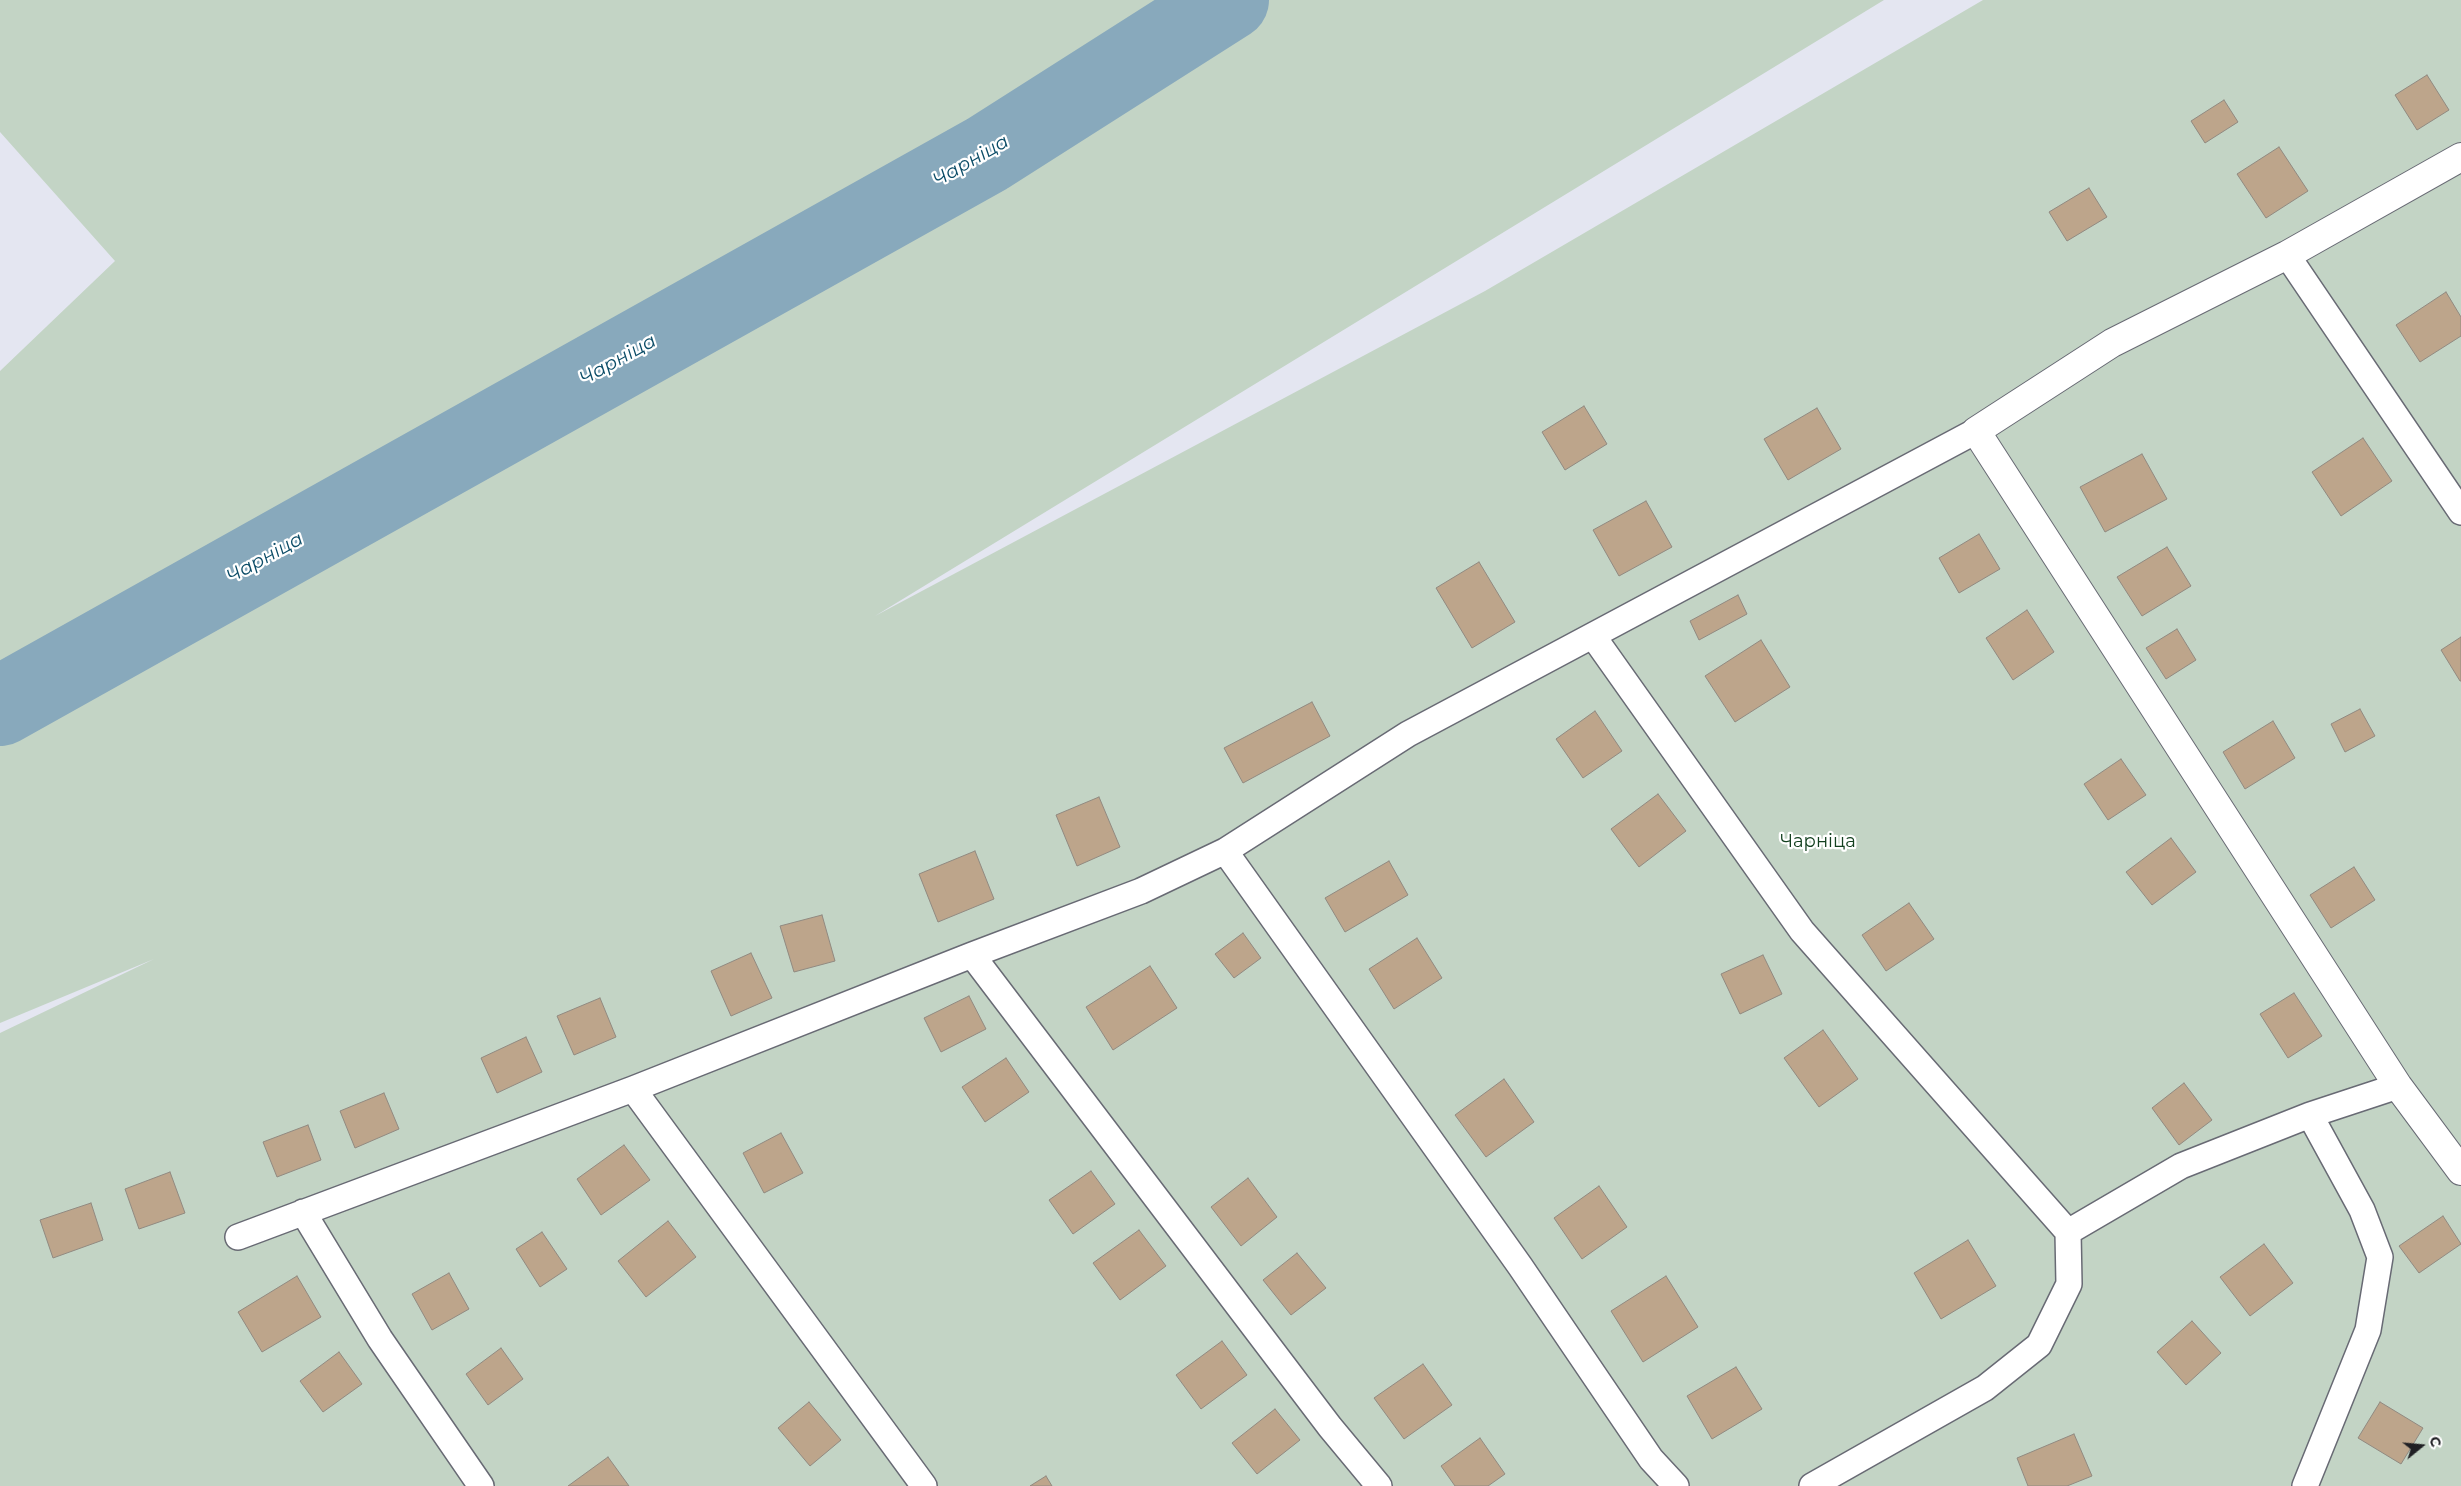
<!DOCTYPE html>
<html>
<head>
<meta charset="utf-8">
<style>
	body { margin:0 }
	#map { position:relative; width:2461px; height:1486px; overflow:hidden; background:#e4e6f1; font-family:Montserrat,sans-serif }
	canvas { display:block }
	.north { position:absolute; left:2396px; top:1421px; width:50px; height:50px; -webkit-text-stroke:4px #fff; paint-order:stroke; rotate:73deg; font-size:14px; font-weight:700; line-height:20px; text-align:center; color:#202024 }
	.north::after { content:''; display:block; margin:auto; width:18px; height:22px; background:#202024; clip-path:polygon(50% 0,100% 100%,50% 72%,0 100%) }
</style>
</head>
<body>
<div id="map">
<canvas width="2461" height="1486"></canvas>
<div class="north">С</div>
</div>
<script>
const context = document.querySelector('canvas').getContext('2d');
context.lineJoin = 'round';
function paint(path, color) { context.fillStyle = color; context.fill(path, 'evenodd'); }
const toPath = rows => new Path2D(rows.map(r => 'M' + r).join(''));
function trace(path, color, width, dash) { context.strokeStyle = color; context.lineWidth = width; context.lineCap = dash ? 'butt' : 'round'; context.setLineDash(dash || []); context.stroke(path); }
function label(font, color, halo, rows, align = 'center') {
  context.font = font + ' Montserrat,sans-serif'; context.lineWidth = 4.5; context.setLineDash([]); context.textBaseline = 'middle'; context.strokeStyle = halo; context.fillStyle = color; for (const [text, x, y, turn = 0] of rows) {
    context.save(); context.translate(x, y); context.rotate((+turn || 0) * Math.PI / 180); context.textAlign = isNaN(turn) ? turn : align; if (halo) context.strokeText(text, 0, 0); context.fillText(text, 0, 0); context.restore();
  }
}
paint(toPath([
	[0,0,1884,0,875,616,1485,291,1983,0,2461,0,2461,1486,0,1486,0,1033,154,959,0,1023,0,371,115,261,0,132]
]), '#c3d4c5');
trace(toPath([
	[0,706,987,154,1229,0]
]), '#88a9bc', 80);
const building = toPath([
	[2427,75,2449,110,2417,130,2395,95,2427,75],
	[2224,100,2238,122,2205,143,2191,121,2224,100],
	[2279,147,2308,191,2266,218,2237,174,2279,147],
	[2089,188,2107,217,2067,241,2049,212,2089,188],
	[2446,292,2461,317,2461,336,2420,362,2396,325,2446,292],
	[1584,406,1607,444,1565,470,1542,432,1584,406],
	[1817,408,1841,449,1788,480,1764,439,1817,408],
	[2363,438,2392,481,2341,516,2312,472,2363,438],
	[2142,454,2167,499,2105,532,2080,487,2142,454],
	[1646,501,1672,547,1619,576,1593,530,1646,501],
	[1979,534,2000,569,1959,593,1939,558,1979,534],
	[2167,547,2191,586,2142,616,2117,577,2167,547],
	[1479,562,1515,622,1472,648,1436,588,1479,562],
	[1738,595,1747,614,1699,640,1690,621,1738,595],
	[2027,610,2054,652,2013,680,1986,638,2027,610],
	[2177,629,2196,660,2166,679,2146,648,2177,629],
	[2461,637,2461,681,2460,681,2441,650,2461,637],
	[1761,640,1790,687,1735,722,1705,676,1761,640],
	[1312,702,1330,736,1243,783,1224,748,1312,702],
	[2360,709,2375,736,2345,752,2331,724,2360,709],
	[1595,711,1622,751,1583,778,1556,739,1595,711],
	[2273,721,2295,758,2245,789,2223,752,2273,721],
	[2121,759,2146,795,2108,820,2084,784,2121,759],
	[1658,794,1686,831,1639,867,1611,829,1658,794],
	[1099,797,1120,847,1077,866,1056,815,1099,797],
	[2171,838,2196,872,2152,905,2126,872,2171,838],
	[975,851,994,899,938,922,919,874,975,851],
	[1389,861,1408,895,1345,932,1325,898,1389,861],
	[2354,867,2375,900,2331,928,2310,895,2354,867],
	[1909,903,1934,939,1886,971,1862,935,1909,903],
	[822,915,835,961,794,972,780,926,822,915],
	[1243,933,1261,958,1234,978,1215,954,1243,933],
	[1417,938,1442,978,1394,1009,1369,969,1417,938],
	[751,953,772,998,731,1016,711,971,751,953],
	[1763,955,1782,994,1740,1014,1721,974,1763,955],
	[1150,966,1177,1008,1113,1050,1086,1007,1150,966],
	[2294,993,2322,1036,2288,1058,2260,1014,2294,993],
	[969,996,986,1029,941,1052,924,1018,969,996],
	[600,998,616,1037,574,1055,557,1016,600,998],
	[1823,1030,1858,1079,1819,1107,1784,1058,1823,1030],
	[526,1037,542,1072,497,1093,481,1058,526,1037],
	[1006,1058,1029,1092,985,1122,962,1087,1006,1058],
	[1504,1079,1534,1122,1486,1157,1455,1115,1504,1079],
	[2184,1083,2212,1120,2179,1145,2152,1108,2184,1083],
	[384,1093,399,1129,355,1148,340,1111,384,1093],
	[308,1125,321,1160,277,1177,263,1142,308,1125],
	[781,1133,803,1173,764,1193,743,1153,781,1133],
	[624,1145,650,1180,601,1215,577,1179,624,1145],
	[1091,1171,1115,1204,1073,1234,1049,1200,1091,1171],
	[170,1172,185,1213,139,1229,125,1189,170,1172],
	[1248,1178,1277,1217,1241,1246,1211,1207,1248,1178],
	[1599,1186,1627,1227,1582,1259,1554,1218,1599,1186],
	[91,1203,103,1240,53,1258,40,1220,91,1203],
	[2443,1216,2461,1244,2419,1273,2399,1246,2443,1216],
	[668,1221,696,1257,646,1297,618,1261,668,1221],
	[1139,1230,1166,1266,1120,1300,1093,1263,1139,1230],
	[542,1232,567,1269,540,1287,516,1249,542,1232],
	[1968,1240,1996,1286,1941,1319,1914,1273,1968,1240],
	[2264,1244,2293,1283,2250,1316,2220,1277,2264,1244],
	[1297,1253,1326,1288,1291,1315,1263,1280,1297,1253],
	[449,1273,469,1309,432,1330,412,1294,449,1273],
	[297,1276,321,1317,262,1352,238,1312,297,1276],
	[1666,1276,1698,1327,1643,1362,1611,1311,1666,1276],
	[2192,1321,2221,1353,2186,1385,2157,1352,2192,1321],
	[1222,1341,1247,1375,1201,1409,1176,1375,1222,1341],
	[501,1348,523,1379,488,1405,466,1374,501,1348],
	[339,1352,362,1384,323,1412,300,1381,339,1352],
	[1423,1364,1452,1405,1404,1439,1374,1398,1423,1364],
	[1736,1367,1762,1409,1712,1439,1687,1396,1736,1367],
	[809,1402,841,1440,810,1466,778,1428,809,1402],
	[2380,1402,2423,1428,2401,1464,2358,1438,2380,1402],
	[1275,1409,1300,1440,1257,1474,1232,1443,1275,1409],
	[2074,1434,2092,1476,2067,1486,2028,1486,2017,1458,2074,1434],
	[1480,1438,1505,1474,1488,1486,1455,1486,1441,1466,1480,1438],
	[608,1457,629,1486,568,1486,608,1457],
	[1046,1476,1052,1486,1030,1486,1046,1476]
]);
paint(building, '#bda58b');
trace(building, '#918a81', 1);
const service = toPath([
	[2287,255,2461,512],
	[1593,636,1802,931,2068,1232,2181,1166,2310,1115,2398,1086],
	[1225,851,1520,1266,1651,1459,1676,1486],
	[972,955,1330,1427,1379,1486],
	[633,1089,924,1486],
	[303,1212,380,1339,481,1486],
	[238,1237,633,1089,972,955,1141,891,1225,851,1408,734,1976,431],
	[1812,1486,1985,1388,2039,1345,2069,1284,2068,1232],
	[2305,1486,2368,1330,2380,1257,2362,1210,2310,1115]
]);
const minor = toPath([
	[2461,157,2287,255,2112,343,1976,431,2398,1086,2461,1171]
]);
trace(service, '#686a74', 28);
trace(minor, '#686a74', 30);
trace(service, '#fff', 25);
trace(minor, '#fff', 28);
label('18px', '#13401f', '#fff', [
	["Чарніца",1818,842]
]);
label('italic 19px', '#0b4c67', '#fff', [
	["Чарніца",971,161,-30],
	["Чарніца",618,360,-29],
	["Чарніца",265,558,-29]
]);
</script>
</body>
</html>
